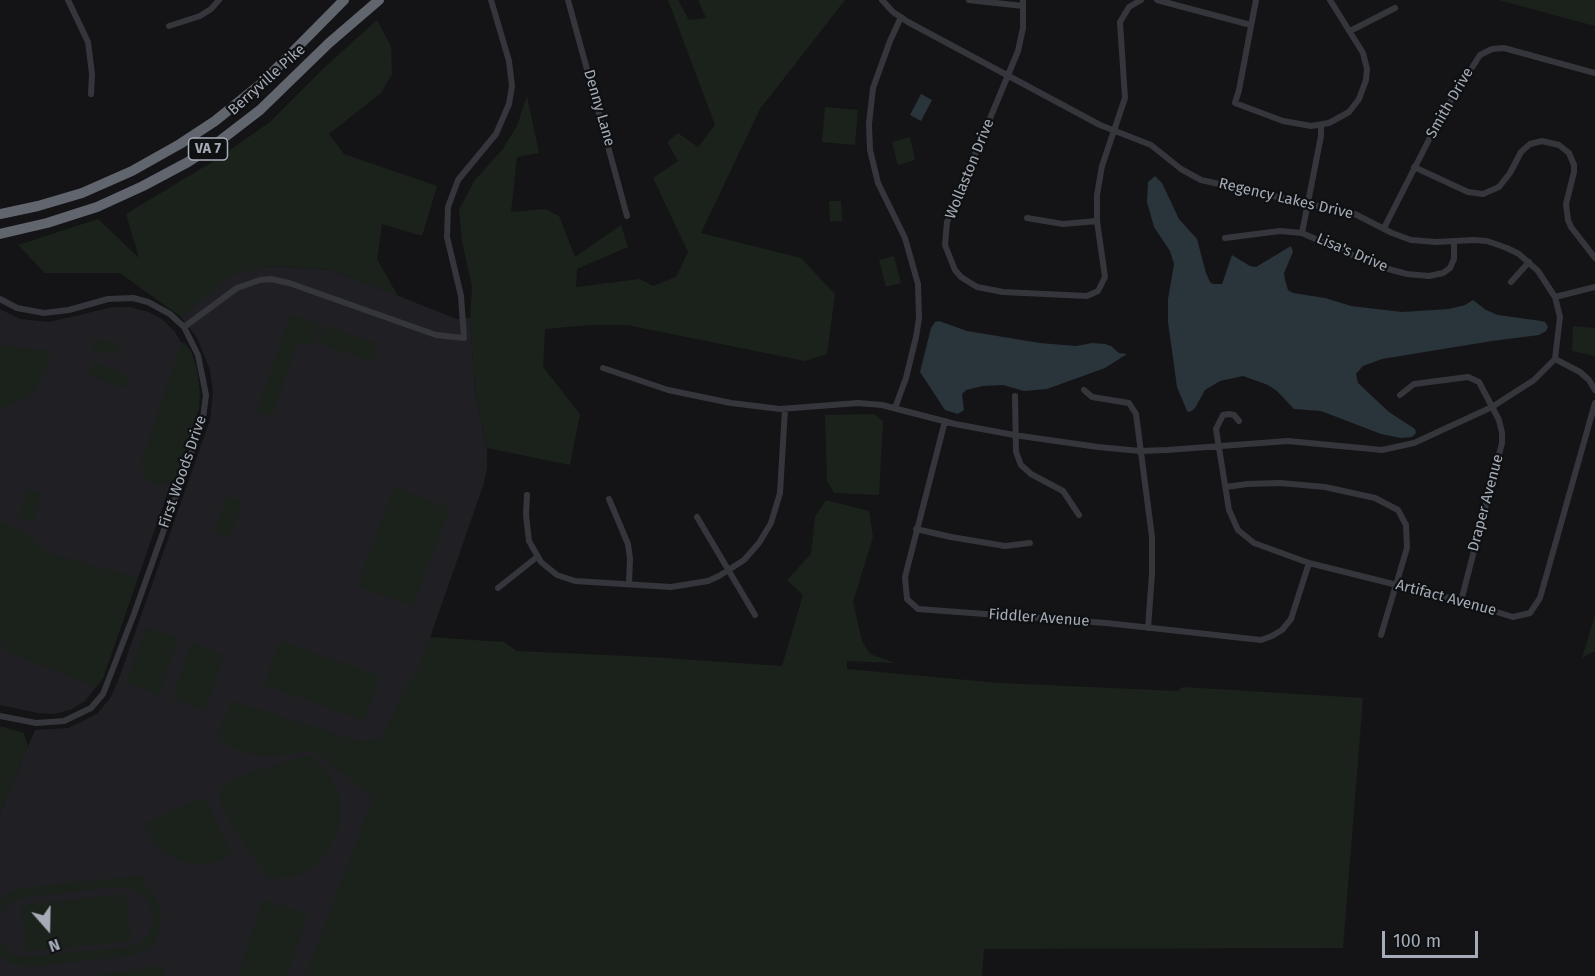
<!DOCTYPE html>
<html>
<head>
<meta charset="utf-8">
<style>
	body { margin:0 }
	#map { position:relative; width:1595px; height:976px; overflow:hidden; background:#141417; font-family:"Fira Sans",sans-serif }
	canvas { display:block }
	.north { position:absolute; left:18px; top:898px; width:60px; height:60px; -webkit-text-stroke:4px #0f1012; paint-order:stroke; rotate:160deg; font-size:16px; font-weight:700; line-height:24px; text-align:center; color:#a5acb8 }
	.north::after { content:''; display:block; margin:auto; width:21px; height:27px; background:#a5acb8; clip-path:polygon(50% 0,100% 100%,50% 72%,0 100%) }
	.scale { position:absolute; left:1382px; top:931px; width:96px; height:27px; box-sizing:border-box; border:3px solid #a5acb8; border-top:0; padding-left:8px; font-size:18px; line-height:21px; white-space:nowrap; color:#a5acb8; -webkit-text-stroke:4px #0f1012; paint-order:stroke }
</style>
</head>
<body>
<div id="map">
<canvas width="1595" height="976"></canvas>
<div class="north">N</div>
<div class="scale">100 m</div>
</div>
<script>
const context = document.querySelector('canvas').getContext('2d');
context.lineJoin = 'round';
function paint(path, color) { context.fillStyle = color; context.fill(path, 'evenodd'); }
const toPath = rows => new Path2D(rows.map(r => 'M' + r).join(''));
function trace(path, color, width, dash) { context.strokeStyle = color; context.lineWidth = width; context.lineCap = dash ? 'butt' : 'round'; context.setLineDash(dash || []); context.stroke(path); }
function label(font, color, halo, rows, align = 'center') {
  context.font = font + ' "Fira Sans",sans-serif'; context.lineWidth = 4.5; context.setLineDash([]); context.textBaseline = 'middle'; context.strokeStyle = halo; context.fillStyle = color; for (const [text, x, y, turn = 0] of rows) {
    context.save(); context.translate(x, y); context.rotate((+turn || 0) * Math.PI / 180); context.textAlign = isNaN(turn) ? turn : align; if (halo) context.strokeText(text, 0, 0); context.fillText(text, 0, 0); context.restore();
  }
}
paint(toPath([
	[272,266,332,270,457,319,470,318,475,392,487,448,487,468,484,483,312,976,0,976,0,813,35,730,68,728,81,722,97,714,110,698,118,681,210,420,213,392,210,370,197,338,181,317,232,274],
	[113,307,130,307,149,312,162,319,175,332,187,352,192,423,103,678,85,701,70,710,53,714,38,713,0,705,0,309,20,319,49,322]
]), '#202024');
paint(toPath([
	[668,0,678,0,689,20,706,18,698,0,845,0,760,109,701,233,801,258,835,294,827,354,805,361,627,325,590,325,545,329,543,367,580,414,570,465,487,448,475,392,470,318,472,287,462,241,459,210,474,181,502,150,517,126,527,96,539,153,517,157,511,212,546,209,559,216,575,257,621,225,628,247,577,269,576,287,640,279,653,286,676,277,688,252,653,178,678,161,667,142,678,133,698,147,715,125],
	[1499,0,1595,0,1595,26,1568,19],
	[377,20,391,46,392,74,381,93,329,134,344,154,437,186,422,236,382,224,377,259,398,296,332,270,272,266,232,275,181,317,120,273,45,273,18,245,98,219,139,258,126,214,217,159,270,122,325,67],
	[825,107,858,110,855,145,822,142],
	[910,137,915,160,898,165,892,142],
	[829,201,841,201,842,221,830,222],
	[894,256,901,283,886,287,879,260],
	[291,314,321,324,313,346,298,342,272,417,256,412],
	[325,325,378,344,372,362,318,343],
	[1573,326,1595,328,1595,356,1572,351],
	[94,338,119,343,116,355,92,350],
	[184,342,191,351,197,369,200,392,199,409,176,478,167,484,158,485,149,482,144,476,141,463,181,344],
	[0,345,50,351,48,367,35,391,21,401,0,408],
	[93,362,120,371,120,374,129,377,126,388,88,376],
	[874,414,883,421,879,495,834,493,827,481,825,415],
	[394,487,450,508,413,606,357,586],
	[28,490,42,495,33,522,18,517],
	[227,496,243,502,230,537,214,532],
	[826,500,869,511,873,537,853,602,862,641,870,654,895,663,847,661,847,669,1000,683,1178,691,1183,687,1363,698,1343,948,984,949,982,976,305,976,373,798,314,751,262,757,225,745,217,735,232,701,359,741,382,739,405,686,417,672,429,637,504,642,517,651,650,657,782,666,803,595,787,580,811,554,815,517],
	[0,522,24,531,49,553,138,578,103,678,96,687,8,652,0,642],
	[1595,615,1595,651,1582,658],
	[146,627,179,638,159,695,126,683],
	[280,641,380,676,364,720,264,685],
	[191,643,224,655,205,711,172,699],
	[0,726,24,733,28,747,0,813],
	[310,755,329,773,339,792,341,815,338,832,325,855,313,868,298,875,269,879,233,828,219,798,222,786,251,772],
	[200,798,206,800,232,855,215,862,197,865,180,861,165,853,153,841,144,824],
	[144,875,145,885,154,895,160,907,162,921,155,942,144,951,129,956,31,967,11,963,0,956,0,939,11,953,24,957,127,947,140,943,148,936,153,921,151,910,147,900,135,890,119,887,24,897,8,904,0,915,0,899,8,893,23,888],
	[126,894,131,941,26,952,21,905],
	[263,899,308,914,287,976,238,976],
	[165,965,164,976,94,976]
]), '#1a221b');
paint(toPath([
	[921,94,932,100,921,121,910,115],
	[1155,176,1162,183,1179,219,1197,239,1206,273,1210,282,1213,284,1222,284,1232,255,1250,266,1256,267,1291,246,1293,252,1284,273,1285,280,1288,290,1293,293,1325,298,1351,306,1402,312,1449,309,1465,305,1473,300,1486,310,1498,315,1541,321,1545,322,1548,327,1546,331,1539,335,1492,341,1382,359,1363,366,1356,374,1358,383,1389,412,1415,429,1416,433,1412,437,1401,438,1381,434,1321,411,1294,409,1277,391,1268,385,1243,376,1220,381,1205,390,1195,408,1190,412,1187,411,1177,387,1168,322,1168,299,1174,264,1170,251,1154,227,1147,202,1148,182],
	[939,321,967,331,1040,343,1076,346,1092,343,1105,344,1111,346,1119,353,1127,354,1105,368,1047,389,1024,391,1003,385,983,386,966,390,962,394,964,410,958,414,945,410,920,372,931,328,935,322]
]), '#2a343b');
trace(toPath([
	[68,0,88,42,92,74,91,94],
	[568,0,627,216],
	[969,0,1023,6],
	[1023,0,1023,28,1018,51,947,222,945,245,955,270,961,277,977,287,1003,292,1087,296,1098,291,1105,277,1097,221,1097,195,1102,166,1125,98,1120,22,1129,7,1141,0],
	[1157,0,1251,25],
	[1256,0,1239,90,1235,103,1283,121,1311,126,1329,123,1349,112,1359,99,1366,80,1367,69,1363,53,1330,0],
	[169,26,200,16,211,9,219,0],
	[1350,31,1395,8],
	[1414,167,1468,192,1483,194,1499,187,1510,173,1521,152,1530,144,1542,141,1559,145,1569,153,1574,165,1574,172,1566,204,1568,220,1571,227,1595,258],
	[1027,218,1063,224,1097,221],
	[1384,228,1441,116,1480,55,1492,49,1504,48,1595,73],
	[1302,233,1321,136,1321,126],
	[1225,238,1280,231,1302,233,1377,266,1407,274,1429,276,1443,273,1450,268,1454,259,1454,241],
	[1511,282,1529,262],
	[1555,297,1595,287],
	[0,299,17,308,44,313,69,310,108,299,133,298,148,302,170,314,184,327,198,355,206,395,203,418,197,437,134,614,103,694,91,708,64,721,36,723,0,716],
	[184,327,237,288,260,280,271,279,289,283,436,335,464,338,461,296,447,237,448,207,458,180,496,134,509,104,512,86,509,61,491,0],
	[1555,359,1580,372,1589,380,1595,390],
	[603,368,668,390,731,403,780,409,858,403,882,405,955,424,1014,435,1098,447,1140,451,1167,450,1288,441,1382,450,1414,443,1492,407,1534,380,1555,359,1560,317,1555,297,1538,271,1519,254,1507,248,1487,241,1474,240,1436,242,1411,240,1392,233,1355,214,1201,180,1181,169,1151,145,1100,125,908,22,893,12,882,0],
	[1084,390,1092,397,1129,403,1136,414,1152,537,1152,574,1148,628],
	[1400,395,1414,384,1468,377,1479,382,1499,420,1502,433,1502,443,1461,601],
	[1015,396,1016,452,1021,465,1031,474,1063,491,1079,515],
	[895,408,906,378,916,337,919,318,918,284,905,238,878,183,870,150,869,124,873,88,890,41,901,17],
	[945,421,905,577,907,599,918,609,1106,623,1261,640,1272,636,1282,630,1291,619,1309,563],
	[1239,421,1234,415,1229,414,1223,415,1216,429,1229,510,1238,530,1254,543,1309,563,1461,601,1513,617,1530,613,1540,598,1595,403],
	[1226,487,1247,484,1280,483,1325,487,1375,498,1398,510,1406,525,1407,548,1381,635],
	[527,495,526,515,529,541,541,562,557,575,575,581,671,587,708,581,719,576,744,560,759,543,771,523,780,493,785,409],
	[609,499,628,544,630,559,629,584],
	[697,517,755,615],
	[916,529,951,537,1005,546,1030,543],
	[498,588,537,557]
]), '#35363c', 6);
trace(toPath([
	[0,214,38,206,82,193,132,171,180,144,215,121,261,84,344,0],
	[0,234,47,223,97,207,143,186,188,162,217,143,260,110,329,43,379,0]
]), '#61656d', 10);
for (const [x, y, w] of [
	[208,149,39]
]) { const box = new Path2D(); box.roundRect(x - w / 2, y - 11, w, 22, 4.5); context.fillStyle = '#0f1012'; context.fill(box); trace(box, '#a5acb8', 1.5); }
label('bold 14px', '#a5acb8', null, [
	["VA 7",208,149]
]);
label('15px', '#a5acb8', '#0f1012', [
	["Berryville Pike",267,80,-42],
	["Smith Drive",1450,103,-60],
	["Denny Lane",599,108,74],
	["Wollaston Drive",970,169,-68],
	["Regency Lakes Drive",1286,199,13],
	["Lisa's Drive",1352,253,23],
	["First Woods Drive",183,472,-71],
	["Draper Avenue",1486,503,-75],
	["Artifact Avenue",1446,598,15],
	["Fiddler Avenue",1039,618,4]
]);
</script>
</body>
</html>
